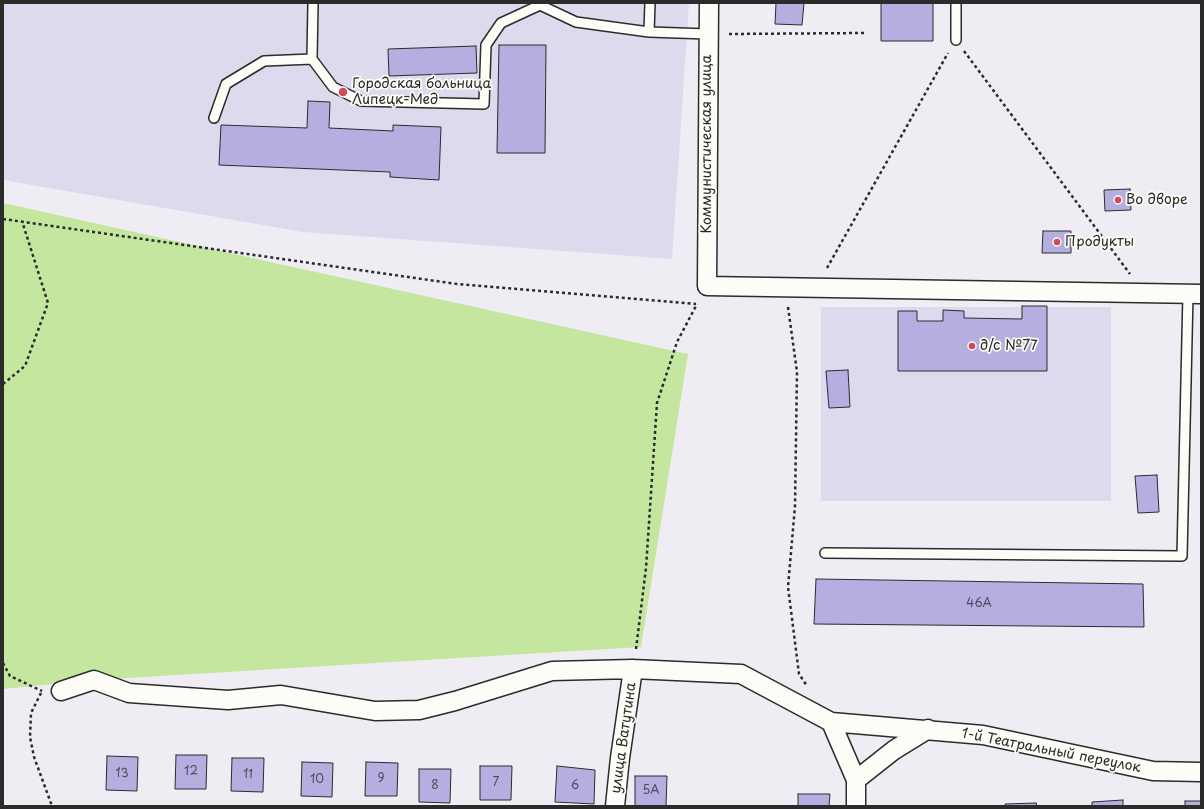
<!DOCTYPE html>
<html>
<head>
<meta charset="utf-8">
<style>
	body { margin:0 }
	#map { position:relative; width:1204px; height:809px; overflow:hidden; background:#efedf3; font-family:"Playpen Sans",sans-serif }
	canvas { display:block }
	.frame { position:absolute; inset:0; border:4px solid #2b2b2b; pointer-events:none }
</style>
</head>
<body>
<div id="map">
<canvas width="1204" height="809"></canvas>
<div class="frame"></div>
</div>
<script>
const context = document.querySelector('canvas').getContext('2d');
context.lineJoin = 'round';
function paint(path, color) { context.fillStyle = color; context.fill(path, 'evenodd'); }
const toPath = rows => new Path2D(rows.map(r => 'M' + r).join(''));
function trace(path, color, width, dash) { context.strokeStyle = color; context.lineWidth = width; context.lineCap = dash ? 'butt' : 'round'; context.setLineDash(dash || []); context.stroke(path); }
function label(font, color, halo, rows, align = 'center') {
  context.font = font + ' "Playpen Sans",sans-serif'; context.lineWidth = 3.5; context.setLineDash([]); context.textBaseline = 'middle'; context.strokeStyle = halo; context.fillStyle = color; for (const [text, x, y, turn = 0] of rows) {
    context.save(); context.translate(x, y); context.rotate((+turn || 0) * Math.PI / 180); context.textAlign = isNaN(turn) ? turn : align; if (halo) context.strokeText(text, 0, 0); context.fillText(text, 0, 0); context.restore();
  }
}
paint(toPath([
	[3,3,689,3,672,259,303,232,3,180],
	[821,307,1111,307,1111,501,821,501]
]), '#dedaee');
paint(toPath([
	[3,203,688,354,641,647,94,680,3,689]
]), '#c5e69f');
const building = toPath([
	[776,3,804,3,802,25,775,24,776,3],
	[881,3,933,3,933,41,881,41,881,3],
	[499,45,546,45,545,153,497,153,499,45],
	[476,46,477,73,389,76,388,49,476,46],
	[308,101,330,102,329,128,393,131,393,125,441,127,439,180,390,177,390,172,219,165,221,125,307,128,308,101],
	[1130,189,1131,210,1105,211,1104,190,1130,189],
	[1043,231,1071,231,1071,253,1042,253,1043,231],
	[1022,306,1047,306,1047,371,898,371,898,311,917,311,917,321,943,321,943,310,964,311,964,318,1022,319,1022,306],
	[848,370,850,407,829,408,826,371,848,370],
	[1157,475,1159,512,1138,513,1135,476,1157,475],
	[816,579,1143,584,1144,627,814,624,816,579],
	[176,755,207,755,206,789,175,789,176,755],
	[107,756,138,757,137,791,106,790,107,756],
	[232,758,264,758,263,792,231,791,232,758],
	[302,762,333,763,332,797,301,796,302,762],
	[366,762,398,763,397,796,365,796,366,762],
	[480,766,512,766,511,800,480,800,480,766],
	[557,766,595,770,594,804,555,802,557,766],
	[419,769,451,769,450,803,419,802,419,769],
	[635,776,667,776,666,806,635,806,635,776],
	[798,794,830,794,829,806,798,806,798,794],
	[1123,800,1123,806,1092,806,1092,802,1123,800],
	[1185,801,1201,801,1201,806,1185,806,1185,801],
	[1036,803,1037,806,1005,806,1005,804,1036,803]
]);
paint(building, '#b5afe1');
trace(building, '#2b2b2b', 1);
const service = toPath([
	[313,3,312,59,333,87,361,101,484,104,486,45,501,23,540,5],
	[540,3,540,5,576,22,649,32,650,3],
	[649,32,708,34],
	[956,40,956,3],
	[214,118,226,84,264,61,312,59],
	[825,553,1182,556,1188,294]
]);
const minor = toPath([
	[709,3,707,286,1201,294],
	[61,691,94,680,129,693,228,700,281,695,375,711,419,710,455,701,552,671,633,669,741,674,831,722,983,735,1153,771,1201,772],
	[831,722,856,780,856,806],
	[856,780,894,750,928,729],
	[615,806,620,758,633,669]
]);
trace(service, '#2b2b2b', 12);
trace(minor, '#2b2b2b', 21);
trace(toPath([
	[729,34,864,33],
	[964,51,1130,274],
	[3,219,457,284,696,304],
	[827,268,948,53],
	[788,307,797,372,795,506,788,587,799,674,807,686],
	[3,384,25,366,48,303,22,221],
	[636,649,646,568,657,403,677,342,697,304],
	[3,663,10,676,42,691],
	[41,693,31,713,30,737,34,757,52,806]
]), '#2b2b2b', 2.5, [3, 3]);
trace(service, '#fdfcf7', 9);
trace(minor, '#fdfcf7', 18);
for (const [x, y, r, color] of [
	[343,92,5,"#d1495b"],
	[1118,200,4,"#d1495b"],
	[1057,242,4,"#d1495b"],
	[972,346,4,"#d1495b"]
]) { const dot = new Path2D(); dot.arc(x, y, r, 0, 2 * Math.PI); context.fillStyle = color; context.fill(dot); trace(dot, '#fdfcf7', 1.5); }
label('12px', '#4e4c58', null, [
	["46А",979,604],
	["12",191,772],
	["13",122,774],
	["11",248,775],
	["9",381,779],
	["10",317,780],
	["7",496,783],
	["8",435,786],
	["6",575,786],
	["5А",651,791]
]);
label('14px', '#2b2b2b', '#fdfcf7', [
	["Городская больница",352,84],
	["Липецк-Мед",352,100],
	["Во дворе",1126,200],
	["Продукты",1065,242],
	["д/с №77",980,346]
], 'left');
label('14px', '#2b2b2b', '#fdfcf7', [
	["Коммунистическая улица",707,144,-90],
	["улица Ватутина",624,738,-82],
	["1-й Театральный переулок",1051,751,11]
]);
</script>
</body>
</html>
